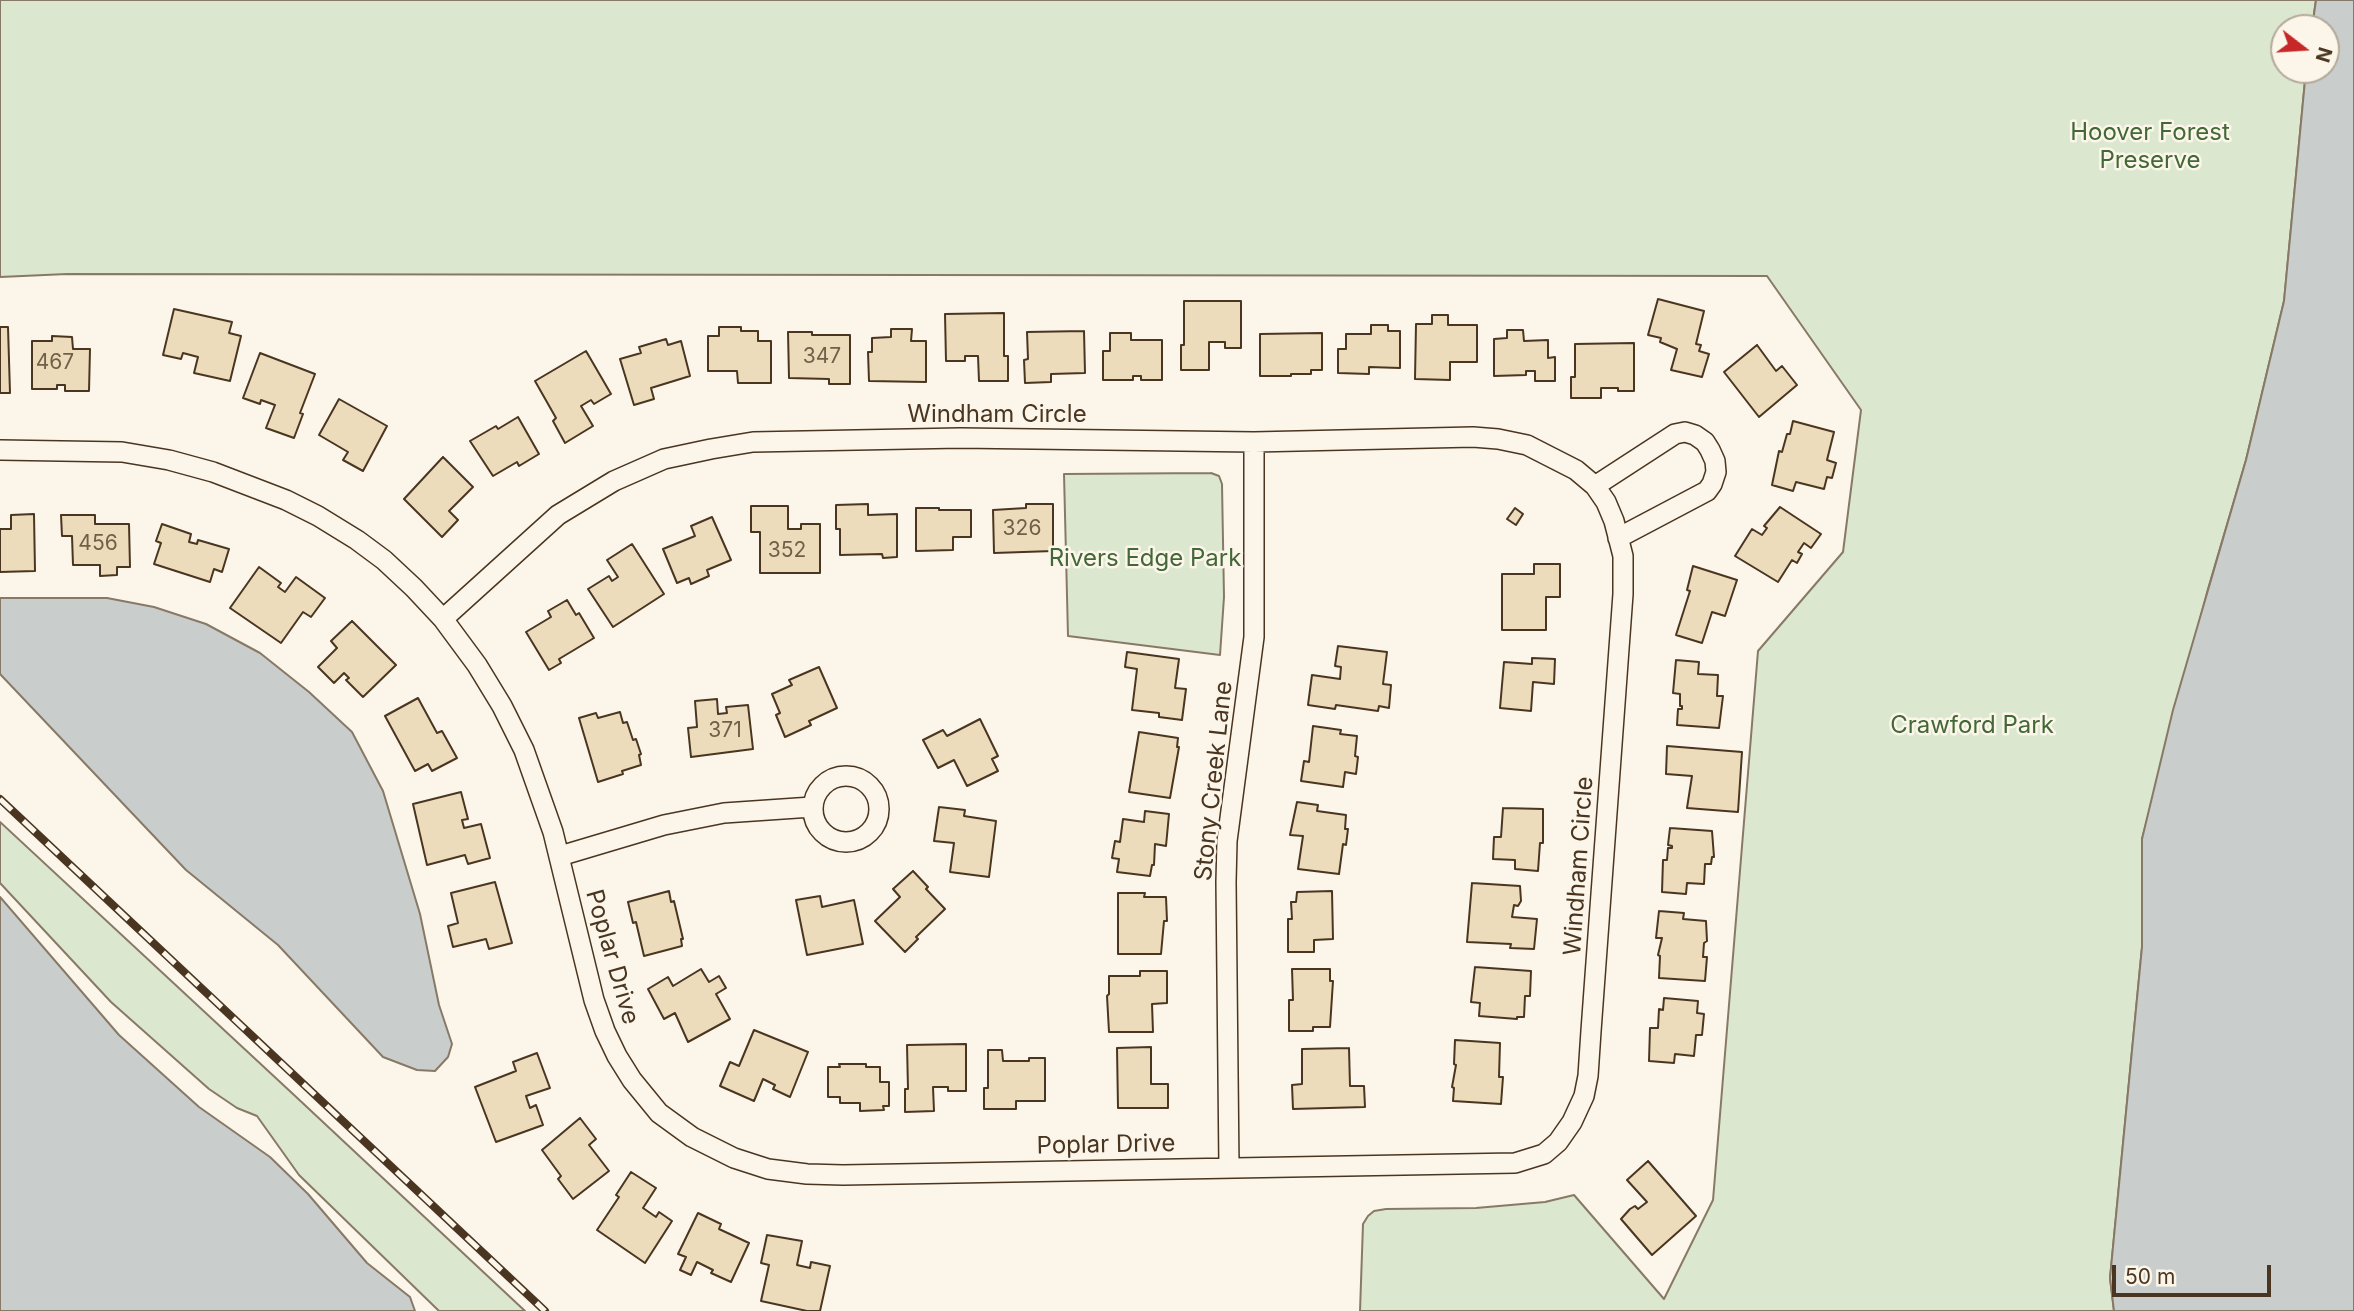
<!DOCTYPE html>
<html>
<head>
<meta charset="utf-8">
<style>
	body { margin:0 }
	#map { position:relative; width:2354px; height:1311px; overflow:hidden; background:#fbf6e9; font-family:Inter,sans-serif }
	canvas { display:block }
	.north { position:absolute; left:2270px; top:14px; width:70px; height:70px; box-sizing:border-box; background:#fbf6e9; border:2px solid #b4a999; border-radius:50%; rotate:107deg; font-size:19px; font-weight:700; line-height:28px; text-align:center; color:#4a3520 }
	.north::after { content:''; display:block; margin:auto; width:24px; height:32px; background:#c62828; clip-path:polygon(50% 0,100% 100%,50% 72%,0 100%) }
	.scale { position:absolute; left:2112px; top:1265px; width:159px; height:32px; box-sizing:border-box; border:4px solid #4a3520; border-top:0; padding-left:9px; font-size:21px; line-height:24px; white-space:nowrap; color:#4a3520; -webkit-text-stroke:5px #fbf6e9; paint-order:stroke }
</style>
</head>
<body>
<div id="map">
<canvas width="2354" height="1311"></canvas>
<div class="north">N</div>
<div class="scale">50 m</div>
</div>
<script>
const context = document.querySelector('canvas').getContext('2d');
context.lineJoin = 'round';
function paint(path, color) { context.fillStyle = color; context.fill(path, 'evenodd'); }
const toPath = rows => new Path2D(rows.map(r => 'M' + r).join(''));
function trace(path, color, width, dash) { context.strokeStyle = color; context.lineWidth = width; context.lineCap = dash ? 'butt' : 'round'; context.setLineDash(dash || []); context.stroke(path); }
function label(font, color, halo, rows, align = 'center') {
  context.font = font + ' Inter,sans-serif'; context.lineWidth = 5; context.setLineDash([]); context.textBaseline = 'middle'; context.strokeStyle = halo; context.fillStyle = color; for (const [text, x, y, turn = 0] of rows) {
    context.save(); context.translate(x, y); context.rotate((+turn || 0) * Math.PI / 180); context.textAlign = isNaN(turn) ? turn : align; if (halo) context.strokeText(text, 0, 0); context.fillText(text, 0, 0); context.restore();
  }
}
const green = toPath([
	[0,0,2316,0,2312,28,2284,28,2284,70,2306,70,2284,301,2246,460,2208,589,2142,839,2142,947,2110,1278,2114,1311,1360,1311,1363,1224,1368,1216,1374,1211,1386,1209,1476,1208,1545,1202,1574,1195,1664,1299,1713,1200,1758,651,1843,552,1861,410,1767,276,67,274,0,277,0,0],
	[1211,473,1219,476,1222,484,1224,597,1220,655,1068,636,1064,474,1211,473],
	[0,822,293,1094,525,1311,439,1311,299,1175,257,1116,237,1108,209,1089,111,1002,0,883,0,822]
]);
paint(green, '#dce7d0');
trace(green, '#887966', 2);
const water = toPath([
	[2316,0,2354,0,2354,1311,2114,1311,2110,1278,2142,947,2142,839,2173,710,2246,460,2284,301,2306,70,2326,70,2326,28,2312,28,2316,0],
	[0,598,107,598,154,607,206,624,260,653,309,692,352,732,383,791,420,914,439,1005,452,1044,448,1057,435,1071,417,1070,383,1057,278,945,186,870,0,674,0,598],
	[0,897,119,1035,199,1107,270,1157,308,1194,367,1263,410,1297,415,1311,0,1311,0,897]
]);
paint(water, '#c9cecd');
trace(water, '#887966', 2);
const building = toPath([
	[1658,299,1704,311,1696,344,1701,345,1699,351,1709,354,1702,377,1671,370,1677,349,1660,342,1661,338,1648,335,1658,299],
	[1184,301,1241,301,1241,348,1225,348,1225,342,1209,342,1209,370,1181,370,1181,345,1184,345,1184,301],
	[174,309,232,322,229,333,241,336,230,381,194,373,198,357,183,353,181,359,163,355,174,309],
	[1004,313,1004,356,1008,356,1008,381,979,381,978,356,965,356,965,361,946,361,945,314,1004,313],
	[1432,315,1448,315,1448,325,1477,325,1477,362,1450,362,1450,380,1415,379,1416,324,1432,324,1432,315],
	[1371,325,1388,325,1388,331,1400,331,1400,368,1369,367,1369,374,1338,373,1338,349,1346,349,1346,334,1371,334,1371,325],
	[0,327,8,327,10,393,0,393,0,327],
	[719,327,741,327,741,331,758,331,758,341,771,341,771,383,738,383,737,371,708,371,708,336,719,336,719,327],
	[891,329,912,329,911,341,926,341,926,382,869,381,868,352,872,352,872,338,891,337,891,329],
	[1507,330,1523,330,1524,341,1548,340,1548,358,1555,357,1555,381,1535,381,1535,371,1526,371,1526,375,1494,376,1494,339,1507,338,1507,330],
	[1084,331,1085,373,1051,374,1051,382,1025,383,1024,360,1028,359,1027,332,1084,331],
	[788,332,812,332,812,335,850,335,850,384,829,384,829,379,789,378,788,332],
	[1110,333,1131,333,1131,340,1162,340,1162,380,1141,380,1141,376,1133,376,1133,380,1103,380,1103,351,1110,351,1110,333],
	[1322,333,1322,370,1311,370,1311,374,1291,374,1291,376,1260,376,1260,334,1322,333],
	[52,336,72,337,73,349,90,349,89,391,65,391,65,385,57,385,57,389,32,389,32,341,52,341,52,336],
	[666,339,668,345,681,341,690,376,651,388,654,399,634,405,620,359,641,353,639,347,666,339],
	[1634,343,1634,391,1618,391,1618,388,1601,388,1601,398,1571,398,1571,377,1575,377,1575,344,1634,343],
	[1757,345,1776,371,1782,366,1797,385,1759,417,1724,372,1757,345],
	[586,351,611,394,594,404,591,400,581,406,593,426,565,443,553,421,556,418,535,381,586,351],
	[260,353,315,374,300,413,303,414,294,438,266,428,275,405,261,400,260,404,243,398,260,353],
	[339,399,387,426,363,471,343,460,348,452,319,435,339,399],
	[518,417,539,454,519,466,517,462,493,476,470,441,496,426,498,429,518,417],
	[1793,421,1834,432,1827,460,1836,463,1832,478,1827,477,1824,489,1796,482,1793,491,1772,485,1779,451,1782,452,1787,434,1790,434,1793,421],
	[443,457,473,487,449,511,458,520,442,537,404,499,443,457],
	[868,504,868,515,897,514,897,557,883,558,882,554,840,555,840,529,836,529,836,505,868,504],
	[1026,504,1053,504,1053,551,994,553,993,510,1026,508,1026,504],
	[751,506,788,506,788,529,801,529,801,524,820,524,820,573,760,573,760,532,751,532,751,506],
	[1780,507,1821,534,1811,548,1804,543,1798,552,1802,554,1797,563,1792,560,1778,582,1735,556,1752,529,1762,535,1767,528,1764,526,1780,507],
	[916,508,939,508,939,510,971,510,971,537,953,537,953,550,916,551,916,508],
	[1515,508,1523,514,1516,525,1507,519,1515,508],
	[34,514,35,571,0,572,0,529,11,529,11,515,34,514],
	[61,515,95,515,95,524,129,524,130,567,117,567,117,575,100,576,100,565,73,565,72,536,62,536,61,515],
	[712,517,731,560,707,570,709,576,691,584,689,578,677,583,663,549,695,536,691,526,712,517],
	[162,524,191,534,189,542,197,544,198,540,229,549,222,572,214,569,210,582,154,564,161,543,156,541,162,524],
	[632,544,664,594,613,627,588,589,609,576,612,581,618,577,607,560,632,544],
	[1534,564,1560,564,1560,597,1546,597,1546,630,1502,630,1502,574,1534,574,1534,564],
	[1693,566,1737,580,1725,616,1712,612,1702,643,1676,635,1690,591,1687,590,1693,566],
	[259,567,281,583,278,587,285,592,296,577,325,598,311,617,303,612,281,643,230,608,259,567],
	[567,600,576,615,579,613,594,638,559,659,561,663,549,670,526,632,551,617,548,611,567,600],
	[352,621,396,665,363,697,346,680,349,678,344,673,334,683,318,667,337,648,331,641,352,621],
	[1338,646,1387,652,1383,684,1391,685,1389,708,1379,706,1378,711,1336,705,1335,709,1308,705,1312,675,1340,679,1341,667,1335,666,1338,646],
	[1127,652,1179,659,1175,688,1186,689,1182,720,1159,717,1159,713,1132,710,1137,669,1125,667,1127,652],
	[1532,658,1555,659,1554,684,1533,682,1531,711,1500,708,1504,662,1532,664,1532,658],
	[1676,660,1699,662,1698,674,1718,675,1717,696,1723,696,1719,728,1677,725,1678,709,1682,709,1682,706,1680,706,1680,694,1673,693,1676,660],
	[819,667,837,708,809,721,811,725,785,737,776,715,780,713,772,694,792,685,789,680,819,667],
	[418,698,437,733,442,731,457,758,432,771,428,764,415,771,385,716,418,698],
	[717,699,718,714,727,713,726,707,748,705,753,749,691,757,688,728,697,727,695,701,717,699],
	[620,712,623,723,627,722,633,740,636,739,641,754,639,755,641,765,622,771,623,774,598,782,579,718,596,713,598,718,620,712],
	[980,719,998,756,992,759,998,771,967,786,954,760,938,768,923,740,943,730,947,736,980,719],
	[1313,726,1341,730,1340,734,1357,736,1355,756,1358,757,1356,774,1345,772,1343,787,1301,781,1304,761,1309,762,1313,726],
	[1139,732,1178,738,1177,747,1179,747,1170,798,1129,792,1139,732],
	[1667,746,1742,752,1738,812,1687,808,1692,776,1666,774,1667,746],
	[461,792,468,819,462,820,464,828,481,824,490,858,468,864,465,855,427,865,413,804,461,792],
	[1297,802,1318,805,1317,811,1346,815,1345,829,1348,829,1346,845,1343,844,1339,874,1298,869,1303,836,1290,835,1297,802],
	[939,807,965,810,964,816,996,821,989,877,950,872,954,843,934,841,939,807],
	[1503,808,1543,809,1543,843,1540,843,1538,871,1515,869,1515,860,1493,859,1494,837,1501,837,1503,808],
	[1145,811,1169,814,1166,846,1155,844,1154,865,1152,865,1150,876,1117,872,1119,859,1112,858,1115,841,1120,842,1123,819,1144,822,1145,811],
	[1670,828,1712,831,1714,857,1712,857,1711,864,1705,864,1704,884,1687,883,1686,894,1662,892,1663,860,1667,860,1668,848,1672,848,1672,846,1668,845,1670,828],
	[913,871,928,887,926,889,945,909,916,937,918,939,905,952,875,921,900,897,893,889,913,871],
	[495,882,512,943,489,949,486,939,453,947,448,926,458,923,451,893,495,882],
	[1472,883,1520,886,1521,901,1518,906,1514,905,1512,917,1537,919,1534,949,1510,948,1511,944,1467,942,1472,883],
	[669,891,671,902,674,901,683,939,681,939,682,946,644,956,636,922,633,923,628,902,669,891],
	[1332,891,1333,939,1314,940,1314,952,1288,952,1288,919,1292,919,1291,902,1296,902,1297,892,1332,891],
	[1118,893,1145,893,1144,897,1166,897,1167,921,1164,921,1161,954,1118,954,1118,893],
	[820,896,822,907,854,900,863,944,807,955,796,900,820,896],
	[1659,911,1684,913,1683,919,1706,921,1707,941,1704,943,1703,957,1707,957,1705,981,1659,978,1660,956,1658,955,1662,938,1656,938,1659,911],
	[1475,967,1531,971,1530,996,1525,996,1524,1017,1517,1017,1517,1019,1479,1016,1480,1003,1471,1002,1475,967],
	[701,969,709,982,719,976,726,988,716,994,730,1019,688,1042,675,1013,664,1019,648,989,668,977,673,986,701,969],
	[1292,969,1330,969,1330,981,1333,981,1330,1027,1313,1027,1313,1031,1289,1031,1289,1000,1293,1000,1292,969],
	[1140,971,1167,971,1167,1003,1152,1004,1153,1032,1109,1032,1107,996,1109,994,1109,976,1140,976,1140,971],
	[1664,998,1698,1001,1697,1013,1704,1014,1702,1035,1696,1035,1694,1056,1675,1054,1674,1063,1649,1061,1650,1028,1658,1028,1659,1009,1663,1010,1664,998],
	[754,1030,808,1052,790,1097,773,1089,775,1085,763,1079,754,1101,720,1086,730,1062,739,1066,754,1030],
	[1455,1040,1500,1043,1499,1077,1503,1077,1501,1104,1453,1101,1454,1088,1452,1087,1456,1065,1454,1064,1455,1040],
	[966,1044,966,1091,948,1091,948,1087,933,1087,934,1111,905,1112,905,1089,908,1089,907,1045,966,1044],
	[1151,1047,1151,1084,1168,1084,1168,1108,1118,1108,1117,1048,1151,1047],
	[1349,1048,1350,1086,1364,1086,1365,1107,1293,1109,1292,1085,1302,1084,1302,1049,1349,1048],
	[988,1050,1002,1050,1003,1061,1029,1061,1029,1058,1045,1058,1045,1101,1016,1101,1016,1109,984,1109,984,1088,988,1088,988,1050],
	[537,1053,550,1088,526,1096,530,1108,536,1105,543,1125,496,1142,475,1087,516,1071,513,1062,537,1053],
	[839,1064,866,1064,866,1067,880,1067,880,1082,889,1082,889,1106,883,1106,884,1110,860,1111,860,1103,840,1103,840,1097,828,1097,828,1067,840,1067,839,1064],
	[580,1118,596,1139,589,1145,609,1171,573,1199,558,1179,561,1176,542,1150,580,1118],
	[1648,1161,1696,1216,1652,1255,1621,1219,1630,1209,1635,1206,1638,1209,1647,1202,1627,1180,1648,1161],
	[631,1172,656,1188,643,1208,656,1217,659,1212,672,1221,645,1263,597,1230,619,1197,616,1195,631,1172],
	[698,1213,721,1224,719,1229,749,1243,731,1282,711,1273,713,1270,697,1262,691,1275,680,1270,686,1257,678,1254,698,1213],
	[767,1235,802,1241,797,1265,810,1268,811,1262,830,1266,820,1311,807,1311,761,1301,769,1265,761,1263,767,1235]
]);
paint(building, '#ecdcbc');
trace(building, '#4a3520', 2);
const minor = toPath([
	[0,450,122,452,169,460,213,472,286,500,318,516,357,540,384,560,414,588,443,619,477,665,502,706,524,750,553,832,594,1000,605,1031,617,1056,632,1080,659,1113,692,1137,734,1158,768,1169,807,1174,843,1175,1515,1163,1544,1154,1558,1142,1572,1122,1584,1096,1588,1076,1591,1031,1623,594,1623,556,1614,521,1606,502,1595,486,1576,470,1527,445,1498,439,1473,437,1254,442,960,438,753,442,711,449,664,459,614,481,558,515,443,619],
	[1595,486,1675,434,1685,432,1695,435,1705,442,1710,450,1715,461,1716,472,1712,484,1707,491,1618,538],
	'813 809a33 33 0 1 1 66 0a33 33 0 1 1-66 0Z',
	[560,856,664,825,724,813,812,807],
	[1229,1168,1226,882,1227,841,1254,637,1254,442]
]);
trace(minor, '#4a3520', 22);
trace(minor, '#fbf6e9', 19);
const rail = toPath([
	[0,799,545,1311]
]);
trace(rail, '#4a3520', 8);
trace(rail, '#fbf6e9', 5, [16]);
label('21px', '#725f47', null, [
	["347",822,357],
	["467",55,363],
	["326",1022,529],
	["456",98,544],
	["352",787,551],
	["371",725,731]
]);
label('24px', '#436837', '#fbf6e9', [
	["Hoover Forest",2150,133],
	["Preserve",2150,161],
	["Rivers Edge Park",1145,559],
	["Crawford Park",1972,726]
]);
label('24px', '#4a3520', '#fbf6e9', [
	["Windham Circle",997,415],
	["Stony Creek Lane",1214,781,-84],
	["Windham Circle",1579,866,-86],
	["Poplar Drive",612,957,74],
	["Poplar Drive",1106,1145,-1]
]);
</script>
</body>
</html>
